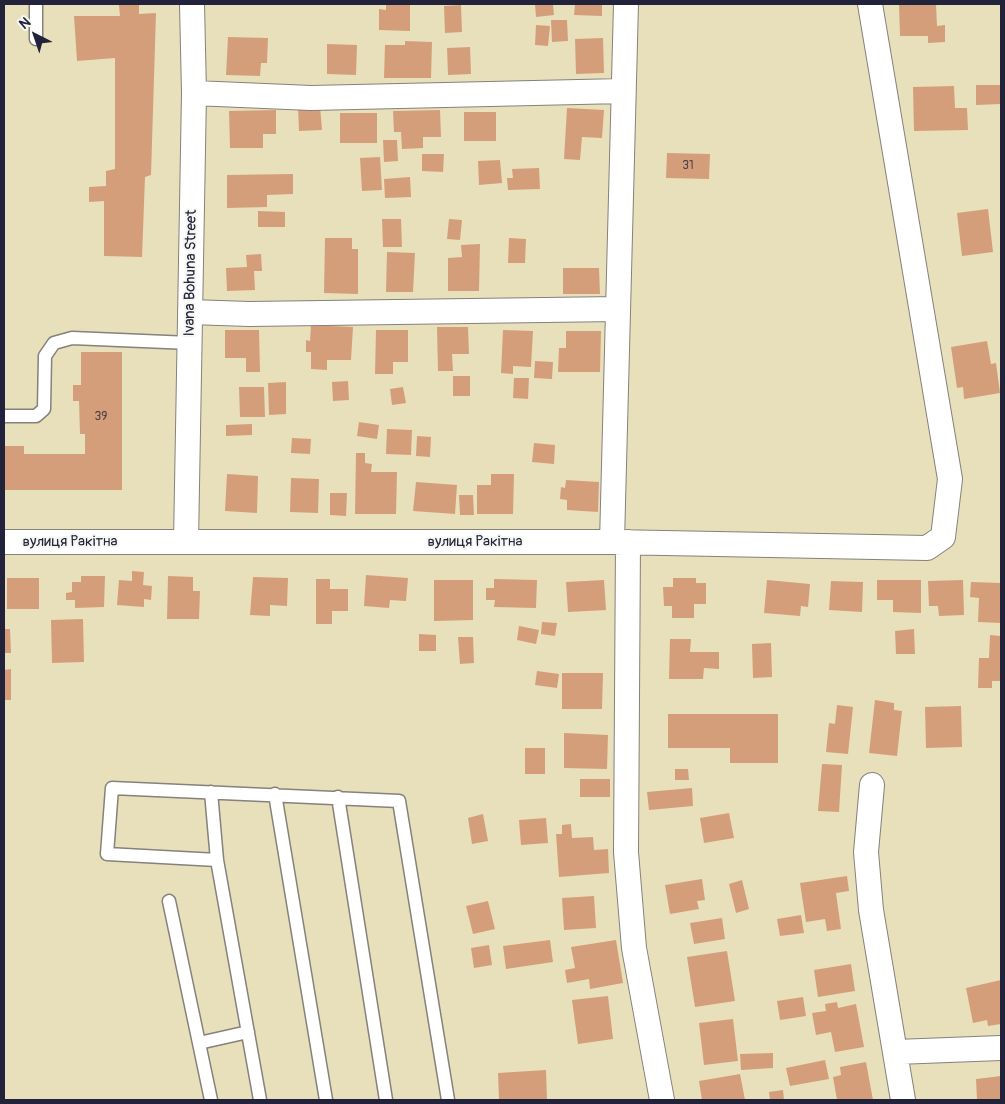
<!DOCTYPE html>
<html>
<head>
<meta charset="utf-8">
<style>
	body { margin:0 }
	#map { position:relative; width:1005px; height:1104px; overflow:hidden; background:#e8e0bb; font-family:Pangolin,sans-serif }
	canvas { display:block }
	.frame { position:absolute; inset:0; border:5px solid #22223b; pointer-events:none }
	.north { position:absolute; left:10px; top:10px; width:50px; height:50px; -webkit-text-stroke:4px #f6f6f2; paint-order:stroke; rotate:319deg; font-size:14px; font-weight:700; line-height:20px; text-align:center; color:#22223b }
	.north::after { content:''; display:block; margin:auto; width:18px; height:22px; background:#22223b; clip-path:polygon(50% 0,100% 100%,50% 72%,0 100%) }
</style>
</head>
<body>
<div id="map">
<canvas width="1005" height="1104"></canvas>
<div class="frame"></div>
<div class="north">N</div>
</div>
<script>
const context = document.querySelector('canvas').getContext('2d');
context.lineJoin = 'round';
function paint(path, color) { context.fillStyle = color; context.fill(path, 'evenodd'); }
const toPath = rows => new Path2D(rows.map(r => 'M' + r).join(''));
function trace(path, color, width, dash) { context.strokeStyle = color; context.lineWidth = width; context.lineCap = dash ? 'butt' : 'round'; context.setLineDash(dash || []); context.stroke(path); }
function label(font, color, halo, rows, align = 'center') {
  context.font = font + ' Pangolin,sans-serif'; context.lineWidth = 4; context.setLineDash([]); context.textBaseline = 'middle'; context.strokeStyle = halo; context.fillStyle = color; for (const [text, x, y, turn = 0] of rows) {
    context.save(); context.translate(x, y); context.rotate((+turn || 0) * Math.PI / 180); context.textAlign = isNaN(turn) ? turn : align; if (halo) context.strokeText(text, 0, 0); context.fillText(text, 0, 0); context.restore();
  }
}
paint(toPath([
	[139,4,139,14,156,13,151,175,145,177,142,257,104,256,104,201,89,202,89,187,106,186,106,171,115,169,115,58,77,61,74,16,120,16,119,5],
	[386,4,410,4,410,31,379,30,379,9,386,10],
	[535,4,553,4,554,15,536,17],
	[575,4,602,4,602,16,574,15],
	[899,4,936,4,937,26,945,25,945,42,928,43,928,36,900,36],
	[461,5,462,32,445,33,444,6],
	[551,20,567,20,568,41,552,42],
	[536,25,550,26,548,46,535,45],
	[228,37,268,38,267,63,261,63,260,76,226,75],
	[603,38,604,73,576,74,575,39],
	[405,41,432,42,431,78,384,78,385,45,405,45],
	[327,44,357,45,356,75,327,74],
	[470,47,471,74,448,75,447,48],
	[976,85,1001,85,1001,104,976,105],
	[954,86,955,108,967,108,968,130,914,131,913,87],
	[320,106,322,130,299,131,298,107],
	[567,108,604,110,602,138,582,137,580,160,564,159],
	[276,110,276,134,263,134,263,148,230,148,229,111],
	[440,110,441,137,423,137,423,148,402,149,401,132,394,132,393,111],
	[464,112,496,112,496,141,464,141],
	[340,113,377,113,377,143,340,143],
	[383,140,397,140,398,161,384,162],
	[667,153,710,154,709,179,666,178],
	[422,154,444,154,443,172,422,171],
	[380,157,382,190,362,191,360,158],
	[500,160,502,183,479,185,478,161],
	[539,168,540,189,508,190,507,178,513,178,512,169],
	[293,174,293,194,267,195,267,207,227,208,227,175],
	[410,177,411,197,385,198,384,179],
	[988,209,993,252,962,256,957,213],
	[258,211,285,212,285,227,258,227],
	[382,219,401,219,402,247,383,247],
	[449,219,462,220,460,240,447,239],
	[325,238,352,238,352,249,358,249,358,294,324,293],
	[509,238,526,239,525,263,508,263],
	[480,244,479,291,448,291,448,258,462,257,461,245],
	[387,252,415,253,413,292,386,292],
	[261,254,262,271,254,271,255,290,227,291,226,268,247,267,246,255],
	[563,268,599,268,600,294,563,294],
	[311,325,353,327,351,360,327,360,327,370,311,369,311,352,306,352,306,340,310,341],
	[437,327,468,327,469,354,452,354,453,371,438,371],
	[225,330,259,330,260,372,246,372,246,358,225,358],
	[376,330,408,330,408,362,393,362,393,374,375,374],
	[503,330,533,331,531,367,513,366,513,374,501,373],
	[566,331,601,331,600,372,558,372,559,348,566,348],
	[987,341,991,364,996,363,1000,393,964,399,963,387,957,388,951,347],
	[81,352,122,352,122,490,4,490,4,446,24,446,24,454,85,454,85,434,80,434,79,401,73,401,73,385,81,385],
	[535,361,553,362,552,379,534,378],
	[453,376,470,376,470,396,453,396],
	[514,378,529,378,528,399,513,398],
	[348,381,349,400,333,401,332,382],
	[286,382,286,414,269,415,268,383],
	[239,387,264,387,265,417,240,417],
	[403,387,406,403,392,405,390,389],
	[359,422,379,425,377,439,357,436],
	[252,424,252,435,226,436,226,425],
	[387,429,412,430,411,455,386,454],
	[417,436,431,437,430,457,416,456],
	[292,438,311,439,310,454,291,453],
	[534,443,555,445,554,464,532,462],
	[356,453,365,453,365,463,372,464,371,472,397,472,396,514,355,514],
	[227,474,258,476,257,513,225,511],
	[491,474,514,474,513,514,477,514,477,485,491,485],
	[291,478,319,479,318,513,290,512],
	[566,480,599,482,598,512,567,510,567,500,560,499,561,487,565,488],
	[416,482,457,485,455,514,413,511],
	[330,493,347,493,346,516,330,515],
	[459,495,473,495,474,515,460,515],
	[132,571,144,572,143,585,152,586,151,600,144,599,144,607,117,605,119,580,132,581],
	[366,575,408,578,406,601,390,600,389,608,364,606],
	[81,576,105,576,104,607,75,608,75,600,66,600,66,593,72,592,72,582,81,582],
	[168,576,193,577,193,591,200,591,199,619,167,619],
	[253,577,288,578,287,606,270,605,270,616,250,615],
	[7,578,39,578,39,609,7,609],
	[673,578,696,578,696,583,706,583,706,604,694,604,694,618,672,618,672,606,664,606,663,587,673,587],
	[316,579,330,579,330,589,348,589,348,611,332,611,332,624,316,624],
	[494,579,537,580,536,608,494,607,495,600,486,600,486,588,494,588],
	[434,580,473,580,473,620,434,621],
	[604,580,606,610,568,612,566,582],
	[767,580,810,584,808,607,801,606,800,616,764,613],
	[877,580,921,580,921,613,893,612,893,600,877,600],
	[963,580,964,615,939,616,938,606,929,606,928,581],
	[831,581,863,582,862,612,829,610],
	[971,582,1001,583,1001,623,978,622,979,598,970,597],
	[83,619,84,662,52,663,51,620],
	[542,622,557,623,555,636,541,634],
	[519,626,539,630,536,644,517,640],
	[4,629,10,629,11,653,4,653],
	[914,629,915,654,896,654,895,631],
	[419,634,436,635,436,651,419,651],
	[990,635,1001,636,1001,681,992,681,992,688,978,688,979,658,989,658],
	[458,637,473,637,474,663,460,664],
	[670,639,691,639,690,652,719,652,719,669,704,668,703,679,669,679],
	[771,643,772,677,753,678,752,644],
	[11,669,11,700,4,700,4,670],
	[537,671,559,674,557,688,535,685],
	[562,673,603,673,602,709,562,709],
	[875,700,894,703,894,710,902,711,897,756,869,753],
	[837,705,853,707,848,754,826,752,829,723,835,724],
	[961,706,962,747,926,748,925,707],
	[668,714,778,714,778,763,730,763,730,748,668,748],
	[564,733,608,735,607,769,564,768],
	[525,748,545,748,545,774,525,774],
	[822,764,842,765,839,812,818,811],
	[675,769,688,769,689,780,675,780],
	[580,779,610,779,610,797,580,797],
	[692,788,693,806,649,810,647,792],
	[729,813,734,838,704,843,700,818],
	[483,814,488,841,472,844,468,818],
	[546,818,548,843,521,845,519,820],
	[571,824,572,838,593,837,594,850,608,849,609,873,559,877,556,834,562,834,562,825],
	[847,876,849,891,836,893,841,929,827,931,825,919,806,922,800,883],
	[702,879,705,900,697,901,699,909,670,914,665,885],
	[742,880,749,909,736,913,729,884],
	[594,896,596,928,564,930,562,898],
	[488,901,495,929,473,934,466,906],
	[801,915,804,933,780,936,777,919],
	[722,918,725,939,694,944,690,923],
	[550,940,553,962,506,969,503,946],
	[616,940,623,983,590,989,589,979,567,983,565,970,575,968,571,947],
	[489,945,492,965,474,968,471,948],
	[727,951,735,1001,695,1007,687,957],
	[851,964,855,991,818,997,814,970],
	[1001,980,1001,1024,988,1026,987,1020,973,1023,966,988],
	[608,996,613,1039,578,1044,572,1000],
	[803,997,806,1016,780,1020,777,1001],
	[837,1002,838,1008,856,1004,864,1047,835,1052,831,1032,816,1035,812,1013,826,1011,825,1004],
	[733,1019,738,1061,704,1065,699,1023],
	[773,1053,773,1068,741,1070,740,1054],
	[825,1060,829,1079,790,1086,786,1068],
	[866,1062,873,1100,837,1100,833,1077,841,1075,840,1067],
	[546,1070,547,1100,499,1100,498,1073],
	[740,1074,745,1100,702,1100,699,1081],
	[1001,1076,1001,1100,977,1100,976,1079],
	[783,1090,784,1100,770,1100,769,1092]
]), '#d59e7a');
const service = toPath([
	[36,4,36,39],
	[4,416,36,416,44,409,45,356,54,343,72,338,190,343],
	[211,792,217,860,260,1100],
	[275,794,326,1100],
	[338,797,386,1100],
	[217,860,107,854,112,788,399,801,448,1100],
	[169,901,211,1100],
	[199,1043,248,1032]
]);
const minor = toPath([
	[194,93,311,98,623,91],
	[190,312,249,314,618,309],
	[4,542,612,542,927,548,943,537,950,479,870,4],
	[186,542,194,93,192,4],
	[612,542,626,4],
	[628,542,626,852,634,948,662,1100],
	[872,785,866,852,871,910,903,1100],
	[896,1052,1001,1048]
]);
trace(service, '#85817b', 15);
trace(minor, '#85817b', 26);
trace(service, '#fff', 12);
trace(minor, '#fff', 24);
label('12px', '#4f414b', null, [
	["31",688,166],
	["39",101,417]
]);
label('15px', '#22223b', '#f6f6f2', [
	["Ivana Bohuna Street",191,273,-89],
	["вулиця Ракітна",70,542],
	["вулиця Ракітна",475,542]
]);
</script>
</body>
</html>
